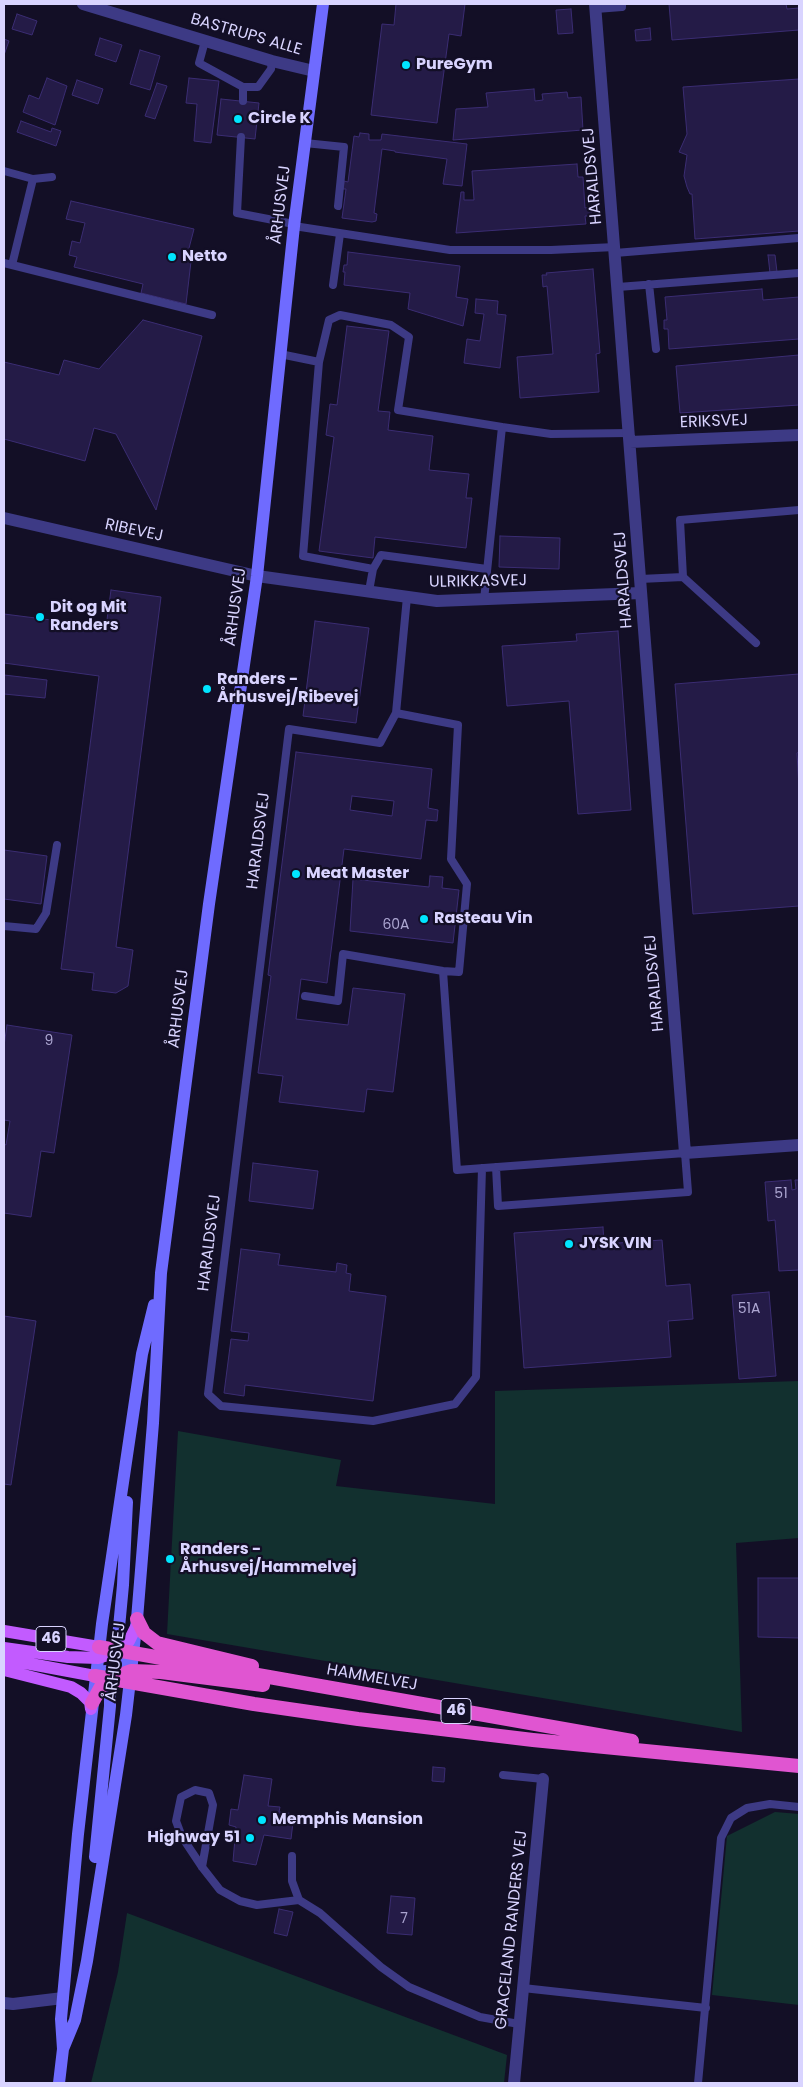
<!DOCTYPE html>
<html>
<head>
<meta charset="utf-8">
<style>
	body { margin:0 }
	#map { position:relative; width:803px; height:2087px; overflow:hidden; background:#130f26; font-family:Poppins,sans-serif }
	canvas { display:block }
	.frame { position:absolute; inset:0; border:5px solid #d9d4ff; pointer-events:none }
</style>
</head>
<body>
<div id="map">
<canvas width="803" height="2087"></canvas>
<div class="frame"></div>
</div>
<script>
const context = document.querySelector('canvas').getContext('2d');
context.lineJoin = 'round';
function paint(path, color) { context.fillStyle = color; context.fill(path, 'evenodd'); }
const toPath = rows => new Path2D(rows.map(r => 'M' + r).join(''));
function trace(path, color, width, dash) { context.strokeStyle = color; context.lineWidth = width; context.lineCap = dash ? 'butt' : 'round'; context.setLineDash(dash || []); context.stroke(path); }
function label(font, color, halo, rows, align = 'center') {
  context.font = font + ' Poppins,sans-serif'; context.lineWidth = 4.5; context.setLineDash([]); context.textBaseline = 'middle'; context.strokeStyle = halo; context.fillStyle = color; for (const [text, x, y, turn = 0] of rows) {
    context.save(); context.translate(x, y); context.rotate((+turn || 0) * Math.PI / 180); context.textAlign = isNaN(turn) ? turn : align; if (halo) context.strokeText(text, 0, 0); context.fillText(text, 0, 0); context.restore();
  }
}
paint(toPath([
	[799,1381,799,1538,736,1543,742,1732,167,1634,178,1431,341,1460,336,1486,495,1504,495,1391],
	[775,1812,799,1814,799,2005,712,1995,727,1836],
	[127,1913,507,2055,504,2083,91,2083,118,1972]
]), '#12302f');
const building = toPath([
	[396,4,465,4,461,36,449,34,437,123,371,115,382,24,394,25,396,4],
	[669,4,786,4,787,9,799,8,799,30,672,40,669,4],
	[571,9,573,33,558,34,556,10,571,9],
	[17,14,37,21,32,35,12,29,17,14],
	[650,28,651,40,636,41,635,30,650,28],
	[100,38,122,45,116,62,95,55,100,38],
	[4,39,9,41,4,55,4,39],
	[140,50,160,56,150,90,130,84,140,50],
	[47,78,67,86,55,125,23,112,29,95,39,99,47,78],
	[189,78,219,81,211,143,194,141,197,104,186,103,189,78],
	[799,79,799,231,695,239,692,194,690,194,687,187,684,176,687,155,679,152,687,134,683,87,799,79],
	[77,80,103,89,98,104,72,95,77,80],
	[157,83,167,86,155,119,145,116,157,83],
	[534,89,535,101,543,100,542,94,567,92,568,98,581,97,583,130,453,140,456,109,488,107,486,93,534,89],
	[221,99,259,103,255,139,217,135,221,99],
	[21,121,51,132,52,128,61,131,56,146,17,132,21,121],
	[360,133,369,134,369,140,381,140,382,134,467,144,462,186,443,184,447,159,395,152,395,151,382,149,374,213,377,214,376,221,372,222,342,218,346,189,343,189,344,181,348,182,354,136,359,137,360,133],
	[577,164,578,177,583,177,585,208,591,207,592,216,585,216,586,224,456,233,461,192,464,192,464,200,474,200,472,171,577,164],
	[71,201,194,229,188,252,192,253,186,304,141,293,143,284,74,267,77,257,69,255,72,241,80,243,85,223,66,219,71,201],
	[348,252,460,266,456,297,468,299,463,326,408,309,410,293,344,285,345,272,343,272,344,265,347,265,348,252],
	[768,255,775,255,777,272,770,273,768,255],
	[593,269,600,353,596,354,599,392,520,398,517,357,553,354,547,286,543,287,542,275,547,275,546,273,593,269],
	[762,289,763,300,799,297,799,339,669,349,668,329,664,329,664,320,667,320,665,297,762,289],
	[476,299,498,301,497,314,506,315,500,368,464,363,467,339,480,341,484,314,475,313,476,299],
	[143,320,202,336,156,510,116,434,94,428,85,461,4,439,4,362,59,375,64,360,99,369,143,320],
	[347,326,389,331,378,411,390,412,388,430,433,436,429,470,469,474,466,498,472,498,466,548,375,537,373,558,319,551,334,437,326,435,330,404,337,405,347,326],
	[799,355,799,405,680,413,676,366,799,355],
	[500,536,560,538,559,569,499,567,500,536],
	[111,590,161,597,116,947,133,950,128,986,116,993,92,990,94,973,61,969,99,676,4,663,4,614,106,627,111,590],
	[315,621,369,628,356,723,303,716,315,621],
	[618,631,631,810,578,814,569,701,507,706,502,646,577,641,576,634,618,631],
	[799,674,799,752,797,753,799,788,799,906,693,914,675,684,799,674],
	[4,675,47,680,45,698,4,694,4,675],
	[296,752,432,769,428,808,438,810,437,821,426,820,421,859,344,849,327,983,301,979,296,1019,348,1025,353,988,405,994,393,1092,367,1089,364,1112,279,1102,283,1076,258,1073,271,976,268,975,296,752],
	[352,796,394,801,392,816,350,810,352,796],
	[4,850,47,856,41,904,4,899,4,850],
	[430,876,443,877,442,888,459,890,453,943,350,931,353,879,429,887,430,876],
	[7,1025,72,1035,54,1153,41,1151,31,1217,4,1213,4,1144,6,1145,10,1121,4,1120,4,1046,7,1025],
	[253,1163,318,1171,313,1209,249,1201,253,1163],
	[791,1180,792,1190,796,1189,795,1180,799,1180,799,1270,779,1271,775,1220,768,1221,765,1182,791,1180],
	[603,1227,604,1244,662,1240,666,1286,690,1284,693,1319,668,1321,671,1357,524,1368,514,1233,603,1227],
	[241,1249,280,1254,278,1265,336,1272,337,1263,347,1265,346,1273,351,1274,349,1291,386,1296,373,1401,245,1385,244,1396,224,1393,231,1339,248,1341,249,1333,231,1331,241,1249],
	[769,1292,776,1376,739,1379,732,1295,769,1292],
	[4,1316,36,1321,11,1485,4,1484,4,1316],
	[758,1578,799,1578,799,1638,758,1637,758,1578],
	[433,1767,445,1768,444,1782,432,1781,433,1767],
	[244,1775,272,1779,268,1806,280,1807,279,1812,294,1814,291,1839,264,1835,256,1865,233,1861,236,1827,229,1825,231,1809,238,1810,244,1775],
	[391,1896,415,1898,412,1935,387,1933,391,1896],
	[279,1909,293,1912,287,1936,274,1933,279,1909]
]);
paint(building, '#241b47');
trace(building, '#3b2d73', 1);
trace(toPath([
	[596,9,622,7,622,4],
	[205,41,199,63,243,87],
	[243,101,243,87,258,87,271,69,272,61],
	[241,137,237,213,294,224],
	[305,143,344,147,338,206],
	[4,171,33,179,52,177],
	[294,226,450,250,551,250,615,247],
	[615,253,799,238],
	[4,263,212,315],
	[12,265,33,179],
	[649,284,656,349],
	[333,285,340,234],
	[618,287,799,273],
	[280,354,319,362,329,320,340,315,391,325,409,337,398,410,502,427,484,600],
	[319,362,303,556,373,569],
	[502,427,551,434,629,433],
	[683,577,680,520,799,510],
	[640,579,683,577,756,643],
	[369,591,373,569,381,555,487,569],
	[396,713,407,597],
	[4,926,36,929,46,913,57,845],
	[443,971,457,1170,685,1153,688,1192,498,1206,496,1167],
	[305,996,338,1001,343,954,443,971,459,972,467,884,451,859,458,725,396,713,380,743,289,729,208,1394,221,1406,373,1421,455,1404,476,1377,482,1168],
	[503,1775,543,1779],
	[292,1856,292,1881,299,1900],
	[202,1867,213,1805,209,1793,195,1790,181,1797,176,1821,182,1837,202,1867,220,1890,240,1901,257,1905,299,1900,320,1913,381,1967,409,1987,480,2017,519,2024],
	[523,1988,706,2008],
	[698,2083,721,1838,731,1818,747,1808,770,1804,799,1807]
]), '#3d3a85', 8);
trace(toPath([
	[83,4,272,61,314,71],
	[595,4,685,1153,799,1145],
	[630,442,799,435],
	[4,518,257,576,437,601,641,593],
	[4,2003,13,2004,63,1998],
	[514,2083,543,1779]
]), '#3d3a85', 12);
trace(toPath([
	[127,1502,123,1585,118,1638,120,1651,124,1661,133,1673],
	[95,1857,110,1706,110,1688,105,1671],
	[63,2049,75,2020,87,1961,126,1715,137,1619,153,1423,161,1273,209,904,257,576,294,226,323,4],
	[59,2083,63,2049,61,2019,78,1834,102,1624,142,1354,154,1305]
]), '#6f6bff', 12);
trace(toPath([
	[4,1631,99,1647],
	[4,1648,68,1657,98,1658,120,1651,129,1641,136,1627],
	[4,1659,95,1676],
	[4,1670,71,1687,81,1693,90,1702,91,1709]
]), '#c25bff', 12);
trace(toPath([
	[137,1619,144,1633,157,1643,252,1666],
	[99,1647,632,1741],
	[95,1676,254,1704,358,1719,533,1740,799,1766],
	[92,1703,102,1685,109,1679,131,1671,161,1672,263,1685]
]), '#e055d1', 14);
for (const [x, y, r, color] of [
	[406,65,5,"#00e5ff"],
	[238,119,5,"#00e5ff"],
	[172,257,5,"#00e5ff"],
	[40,617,5,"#00e5ff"],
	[207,689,5,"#00e5ff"],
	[296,874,5,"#00e5ff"],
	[424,919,5,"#00e5ff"],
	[569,1244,5,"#00e5ff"],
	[170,1559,5,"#00e5ff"],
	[262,1820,5,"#00e5ff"],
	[250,1838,5,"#00e5ff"]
]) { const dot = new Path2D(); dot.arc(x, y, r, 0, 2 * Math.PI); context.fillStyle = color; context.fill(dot); trace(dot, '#130f26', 2); }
label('14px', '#aca6d1', null, [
	["60A",396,925],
	["9",49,1041],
	["51",781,1194],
	["51A",749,1309],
	["7",404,1919]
]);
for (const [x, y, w] of [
	[51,1639,30],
	[456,1711,30]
]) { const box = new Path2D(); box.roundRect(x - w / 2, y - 12.5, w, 25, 4); context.fillStyle = '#130f26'; context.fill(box); trace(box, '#d9d4ff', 1); }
label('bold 15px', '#d9d4ff', null, [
	["46",51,1639],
	["46",456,1711]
]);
label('16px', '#d9d4ff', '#130f26', [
	["BASTRUPS ALLE",246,35,16],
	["HARALDSVEJ",593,176,-95],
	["ÅRHUSVEJ",281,205,-83],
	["ERIKSVEJ",714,422,-2],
	["RIBEVEJ",134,531,12],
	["HARALDSVEJ",624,580,-94],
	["ULRIKKASVEJ",478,582,-1],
	["ÅRHUSVEJ",236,607,-82],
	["HARALDSVEJ",259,841,-83],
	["HARALDSVEJ",655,983,-95],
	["ÅRHUSVEJ",179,1009,-83],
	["HARALDSVEJ",210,1243,-83],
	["ÅRHUSVEJ",116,1662,-83],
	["HAMMELVEJ",372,1678,10],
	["GRACELAND RANDERS VEJ",512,1930,-84]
]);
label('bold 16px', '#d9d4ff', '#130f26', [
	["PureGym",416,65],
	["Circle K",248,119],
	["Netto",182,257],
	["Dit og Mit",50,608],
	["Randers",50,626],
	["Randers -",217,680],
	["Århusvej/Ribevej",217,698],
	["Meat Master",306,874],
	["Rasteau Vin",434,919],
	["JYSK VIN",579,1244],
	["Randers -",180,1550],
	["Århusvej/Hammelvej",180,1568],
	["Memphis Mansion",272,1820],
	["Highway 51",240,1838,"right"]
], 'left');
</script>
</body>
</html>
